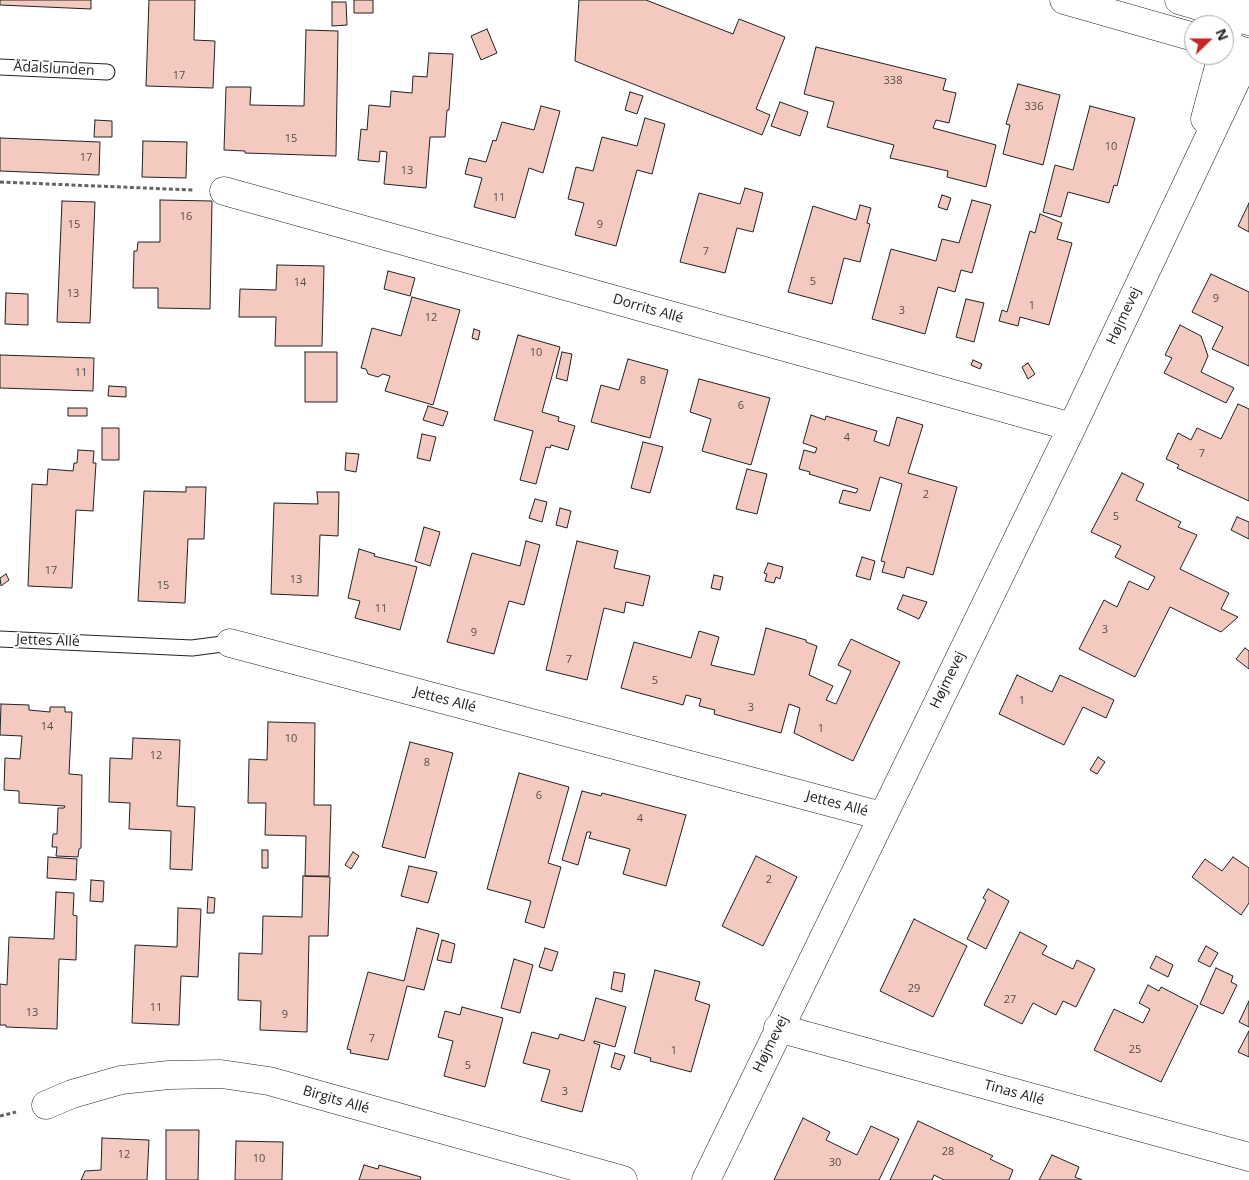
<!DOCTYPE html>
<html>
<head>
<meta charset="utf-8">
<style>
	body { margin:0 }
	#map { position:relative; width:1249px; height:1180px; overflow:hidden; background:#fff; font-family:"Open Sans",sans-serif }
	canvas { display:block }
	.north { position:absolute; left:1184px; top:15px; width:50px; height:50px; box-sizing:border-box; background:#fff; border:1px solid #a7a7a7; border-radius:50%; rotate:68deg; font-size:14px; font-weight:700; line-height:20px; text-align:center; color:#222 }
	.north::after { content:''; display:block; margin:auto; width:18px; height:22px; background:#c62828; clip-path:polygon(50% 0,100% 100%,50% 72%,0 100%) }
</style>
</head>
<body>
<div id="map">
<canvas width="1249" height="1180"></canvas>
<div class="north">N</div>
</div>
<script>
const context = document.querySelector('canvas').getContext('2d');
context.lineJoin = 'round';
function paint(path, color) { context.fillStyle = color; context.fill(path, 'evenodd'); }
const toPath = rows => new Path2D(rows.map(r => 'M' + r).join(''));
function trace(path, color, width, dash) { context.strokeStyle = color; context.lineWidth = width; context.lineCap = dash ? 'butt' : 'round'; context.setLineDash(dash || []); context.stroke(path); }
function label(font, color, halo, rows, align = 'center') {
  context.font = font + ' "Open Sans",sans-serif'; context.lineWidth = 4; context.setLineDash([]); context.textBaseline = 'middle'; context.strokeStyle = halo; context.fillStyle = color; for (const [text, x, y, turn = 0] of rows) {
    context.save(); context.translate(x, y); context.rotate((+turn || 0) * Math.PI / 180); context.textAlign = isNaN(turn) ? turn : align; if (halo) context.strokeText(text, 0, 0); context.fillText(text, 0, 0); context.restore();
  }
}
const building = toPath([
	[0,0,91,0,91,9,0,5,0,0],
	[149,0,195,0,194,40,215,41,213,88,146,86,149,0],
	[354,0,373,0,373,13,354,13,354,0],
	[579,0,646,0,733,34,739,19,785,37,756,109,770,115,762,135,575,61,579,0],
	[332,2,346,2,347,25,332,26,332,2],
	[487,29,497,53,481,60,471,36,487,29],
	[306,30,338,31,336,156,245,153,245,151,224,150,226,87,251,87,250,105,304,106,306,30],
	[816,47,946,79,943,90,956,93,949,123,936,120,933,128,996,145,986,187,947,177,948,171,890,158,894,145,827,127,834,102,804,94,816,47],
	[429,53,453,54,449,110,447,110,445,137,430,137,426,188,384,184,387,152,380,151,379,162,358,160,361,129,367,130,369,105,390,107,391,91,412,93,413,76,427,77,429,53],
	[1018,84,1060,95,1043,165,1003,154,1010,125,1006,124,1018,84],
	[630,92,643,96,637,114,625,110,630,92],
	[780,102,808,112,800,136,771,126,780,102],
	[541,106,560,111,543,173,529,168,515,218,474,207,482,178,465,174,469,158,486,162,493,140,496,141,502,122,534,130,541,106],
	[1090,106,1135,118,1117,186,1114,185,1109,203,1068,192,1061,217,1043,212,1055,165,1073,170,1090,106],
	[645,118,665,124,652,174,637,170,616,246,575,235,584,203,568,199,576,167,593,171,602,137,637,146,645,118],
	[95,120,112,121,112,137,94,137,95,120],
	[0,138,100,142,99,175,0,171,0,138],
	[143,141,187,142,186,178,142,177,143,141],
	[745,188,763,193,753,232,737,228,725,273,680,262,699,193,740,204,745,188],
	[942,195,951,198,947,210,938,207,942,195],
	[160,200,212,201,210,309,158,308,158,288,133,288,134,251,137,251,138,242,160,242,160,200],
	[972,200,991,205,972,273,961,270,955,292,938,287,925,334,872,319,891,249,936,261,942,239,959,243,972,200],
	[62,201,95,202,90,323,57,322,62,201],
	[1249,203,1249,232,1238,226,1249,203],
	[860,205,871,208,867,223,870,224,860,262,844,258,832,304,788,292,813,206,856,220,860,205],
	[1040,214,1062,223,1057,239,1072,243,1049,325,1020,317,1018,326,999,321,1002,310,1007,312,1030,231,1035,233,1040,214],
	[277,265,324,266,322,346,275,346,276,317,239,317,240,289,276,290,277,265],
	[388,271,415,278,410,296,384,289,388,271],
	[1211,274,1249,292,1249,366,1212,349,1223,327,1192,312,1211,274],
	[6,293,28,294,28,325,5,324,6,293],
	[412,297,460,310,433,405,385,391,390,376,383,374,378,377,368,374,366,369,361,368,372,328,401,336,412,297],
	[966,299,984,303,974,342,956,337,966,299],
	[1180,325,1201,336,1208,356,1201,372,1234,388,1226,403,1164,373,1172,358,1165,355,1180,325],
	[474,329,480,331,478,340,472,338,474,329],
	[518,335,560,347,542,412,559,417,558,421,575,426,568,450,551,445,550,448,546,447,536,484,520,480,533,431,494,420,518,335],
	[305,352,337,352,337,402,305,402,305,352],
	[562,352,572,354,567,381,556,378,562,352],
	[0,355,94,358,93,391,0,388,0,355],
	[628,359,668,370,650,438,591,422,601,385,619,390,628,359],
	[973,360,982,364,980,369,971,365,973,360],
	[1028,363,1035,374,1028,379,1022,367,1028,363],
	[699,379,770,398,751,465,702,451,711,419,690,412,699,379],
	[109,386,126,387,126,397,108,396,109,386],
	[1238,404,1249,409,1249,501,1177,468,1179,465,1166,459,1178,433,1191,440,1197,428,1221,439,1238,404],
	[428,406,448,412,443,426,423,420,428,406],
	[68,408,87,408,87,416,68,416,68,408],
	[811,415,825,420,826,416,877,431,874,441,889,446,897,417,923,425,908,473,957,487,933,575,907,567,904,578,882,572,885,562,881,561,902,484,880,477,870,511,839,503,843,490,856,493,858,489,809,474,810,472,799,469,804,450,815,453,817,448,803,443,811,415],
	[102,428,119,428,119,460,102,460,102,428],
	[422,434,436,437,430,461,417,458,422,434],
	[643,442,663,447,650,493,631,488,643,442],
	[78,450,94,451,93,463,96,463,93,511,76,510,72,588,28,586,32,484,47,485,48,469,73,471,74,463,77,463,78,450],
	[346,453,359,454,356,472,345,470,346,453],
	[747,469,767,474,757,514,736,509,747,469],
	[1122,473,1144,484,1136,500,1181,522,1178,527,1197,535,1180,569,1229,593,1221,609,1238,617,1221,632,1170,607,1135,677,1079,649,1104,600,1117,607,1129,581,1148,590,1155,577,1115,557,1121,546,1091,532,1122,473],
	[186,487,206,487,204,539,188,539,185,603,138,601,144,491,186,492,186,487],
	[317,492,339,492,338,536,320,535,318,596,271,594,274,503,318,504,317,492],
	[535,499,547,502,542,522,529,518,535,499],
	[560,508,571,511,567,528,556,525,560,508],
	[1237,517,1249,522,1249,539,1231,530,1237,517],
	[424,527,440,532,430,566,415,561,424,527],
	[526,541,540,545,524,605,509,601,494,654,447,642,472,553,520,566,526,541],
	[577,541,618,551,614,568,650,576,643,606,626,602,624,613,604,608,587,680,546,670,577,541],
	[359,549,375,554,374,556,417,567,400,630,355,618,360,601,348,598,359,549],
	[862,557,875,561,870,580,856,576,862,557],
	[768,563,783,567,780,579,776,577,774,583,765,581,767,574,764,573,768,563],
	[6,574,9,580,1,586,0,578,6,574],
	[714,575,723,577,720,590,711,588,714,575],
	[903,595,927,602,919,619,897,609,903,595],
	[766,628,806,640,806,642,817,646,809,675,833,686,826,700,836,704,851,671,838,665,851,639,900,662,853,761,794,733,800,708,789,704,781,733,714,714,715,710,699,706,701,699,686,695,683,705,621,688,634,642,691,658,699,631,719,637,711,665,754,675,766,628],
	[1245,648,1249,651,1249,669,1236,659,1245,648],
	[1017,675,1052,692,1060,675,1114,700,1106,718,1083,707,1064,745,999,714,1017,675],
	[1,704,29,705,29,710,50,712,50,707,65,707,65,712,72,712,69,774,82,775,81,848,79,849,78,857,56,856,57,847,52,847,53,834,57,834,58,808,64,808,65,806,19,803,19,791,4,790,5,758,20,759,22,736,0,735,1,704],
	[268,722,315,723,314,805,331,805,329,876,305,876,306,836,265,835,266,803,248,803,249,759,267,760,268,722],
	[133,738,180,740,177,806,195,807,192,870,170,869,171,831,129,829,130,803,109,802,110,758,132,759,133,738],
	[410,742,453,753,425,858,382,847,410,742],
	[1098,757,1105,762,1097,774,1090,770,1098,757],
	[519,773,569,787,548,863,561,867,544,928,525,922,531,901,487,889,519,773],
	[582,791,601,796,602,793,686,815,666,886,623,874,630,849,589,838,591,832,587,832,578,865,562,860,582,791],
	[262,850,268,850,268,868,262,868,262,850],
	[353,852,359,856,351,869,345,865,353,852],
	[756,856,797,877,763,946,722,926,756,856],
	[48,857,77,859,76,880,47,878,48,857],
	[1233,857,1249,868,1249,903,1241,915,1192,877,1205,859,1222,871,1233,857],
	[409,866,437,872,428,903,401,896,409,866],
	[303,876,330,877,328,936,309,936,307,1032,260,1030,261,1001,238,1000,239,953,262,954,263,916,302,917,303,876],
	[91,880,104,881,103,902,90,901,91,880],
	[988,889,1009,901,986,949,967,939,986,900,983,898,988,889],
	[56,892,74,893,73,915,77,916,76,960,59,959,57,1029,6,1027,6,1025,0,1025,0,984,7,985,9,937,54,939,56,892],
	[208,897,215,898,214,913,207,913,208,897],
	[178,908,201,909,198,977,181,976,179,1025,132,1023,135,945,177,947,178,908],
	[914,919,967,946,933,1017,880,991,914,919],
	[417,928,439,934,424,990,407,986,388,1060,350,1053,351,1050,347,1049,368,972,404,981,417,928],
	[1020,932,1047,946,1042,954,1073,969,1077,960,1095,969,1076,1007,1063,1001,1056,1015,1033,1003,1022,1024,984,1005,1020,932],
	[442,940,455,944,451,963,437,960,442,940],
	[1206,946,1218,953,1210,967,1198,961,1206,946],
	[545,948,558,952,552,971,539,967,545,948],
	[1156,956,1173,965,1168,977,1150,968,1156,956],
	[514,959,533,965,520,1013,501,1008,514,959],
	[1216,968,1233,976,1231,982,1237,985,1223,1014,1200,1004,1216,968],
	[655,970,700,982,695,1000,710,1005,691,1072,650,1061,651,1058,634,1053,655,970],
	[614,972,625,974,622,992,611,989,614,972],
	[1148,985,1159,991,1161,987,1198,1006,1161,1082,1094,1050,1114,1009,1143,1023,1150,1009,1139,1003,1148,985],
	[596,998,626,1007,615,1047,594,1041,594,1043,600,1045,582,1112,541,1101,550,1070,523,1063,532,1032,558,1039,560,1034,584,1041,596,998],
	[1249,1001,1249,1027,1239,1022,1249,1001],
	[462,1007,503,1018,485,1087,444,1076,453,1041,438,1037,445,1011,460,1015,462,1007],
	[1249,1031,1249,1057,1238,1052,1249,1031],
	[615,1053,625,1056,620,1070,611,1067,615,1053],
	[803,1118,830,1132,826,1140,857,1155,871,1126,899,1139,879,1180,774,1180,803,1118],
	[918,1121,993,1156,990,1159,1013,1170,1009,1180,944,1180,934,1175,932,1180,890,1180,918,1121],
	[166,1130,199,1130,198,1180,166,1180,166,1130],
	[102,1138,149,1140,147,1180,81,1180,85,1171,101,1170,102,1138],
	[236,1141,283,1142,282,1180,235,1180,236,1141],
	[1052,1155,1079,1167,1075,1177,1082,1180,1039,1180,1052,1155],
	[364,1165,378,1169,379,1165,421,1177,420,1180,359,1180,364,1165]
]);
paint(building, '#f3c9c0');
trace(building, '#222', 1);
const lane = toPath([
	[0,67,107,72],
	[0,639,192,648,230,643]
]);
const street = toPath([
	[1205,119,1222,55],
	[224,191,1072,427],
	[230,643,882,816],
	[778,1028,1249,1157],
	[46,1105,72,1094,121,1080,169,1075,221,1074,269,1081,623,1180],
	[706,1180,1072,427,1249,53]
]);
const secondary = toPath([
	[1064,0,1194,37],
	[1179,0,1249,21],
	[1224,45,1237,0],
	[1224,45,1249,53]
]);
trace(lane, '#222', 17);
trace(street, '#222', 29);
trace(secondary, '#222', 29);
trace(toPath([
	[0,182,193,190],
	[0,1116,16,1112]
]), '#646464', 3, [4, 2.5]);
trace(lane, '#fff', 15);
trace(street, '#fff', 28);
trace(secondary, '#fff', 28);
label('11px', '#564c4a', null, [
	["17",179,76],
	["338",893,81],
	["336",1034,107],
	["15",291,139],
	["10",1111,147],
	["17",86,158],
	["13",407,171],
	["11",499,198],
	["16",186,217],
	["15",74,225],
	["9",600,225],
	["7",706,252],
	["5",813,282],
	["14",300,283],
	["13",73,294],
	["9",1216,299],
	["1",1032,306],
	["3",902,311],
	["12",431,318],
	["10",536,353],
	["11",81,373],
	["8",643,381],
	["6",741,406],
	["4",847,438],
	["7",1202,454],
	["2",926,495],
	["5",1116,517],
	["17",51,571],
	["13",296,580],
	["15",163,586],
	["11",381,609],
	["3",1105,630],
	["9",474,633],
	["7",569,660],
	["5",655,681],
	["1",1022,701],
	["3",751,708],
	["14",47,727],
	["1",821,729],
	["10",291,739],
	["12",156,756],
	["8",427,763],
	["6",539,796],
	["4",640,819],
	["2",769,880],
	["29",914,989],
	["27",1010,1000],
	["11",156,1008],
	["13",32,1013],
	["9",285,1015],
	["7",372,1039],
	["25",1135,1050],
	["1",674,1051],
	["5",468,1066],
	["3",565,1092],
	["28",948,1152],
	["12",124,1155],
	["10",259,1159],
	["30",835,1163]
]);
label('14px', '#222', '#fff', [
	["Ådalslunden",54,69,3],
	["Dorrits Allé",648,309,16],
	["Højmevej",1124,316,-65],
	["Jettes Allé",48,641,2],
	["Højmevej",948,680,-64],
	["Jettes Allé",445,700,15],
	["Jettes Allé",837,804,15],
	["Højmevej",771,1044,-64],
	["Tinas Allé",1014,1093,15],
	["Birgits Allé",336,1100,16]
]);
</script>
</body>
</html>
